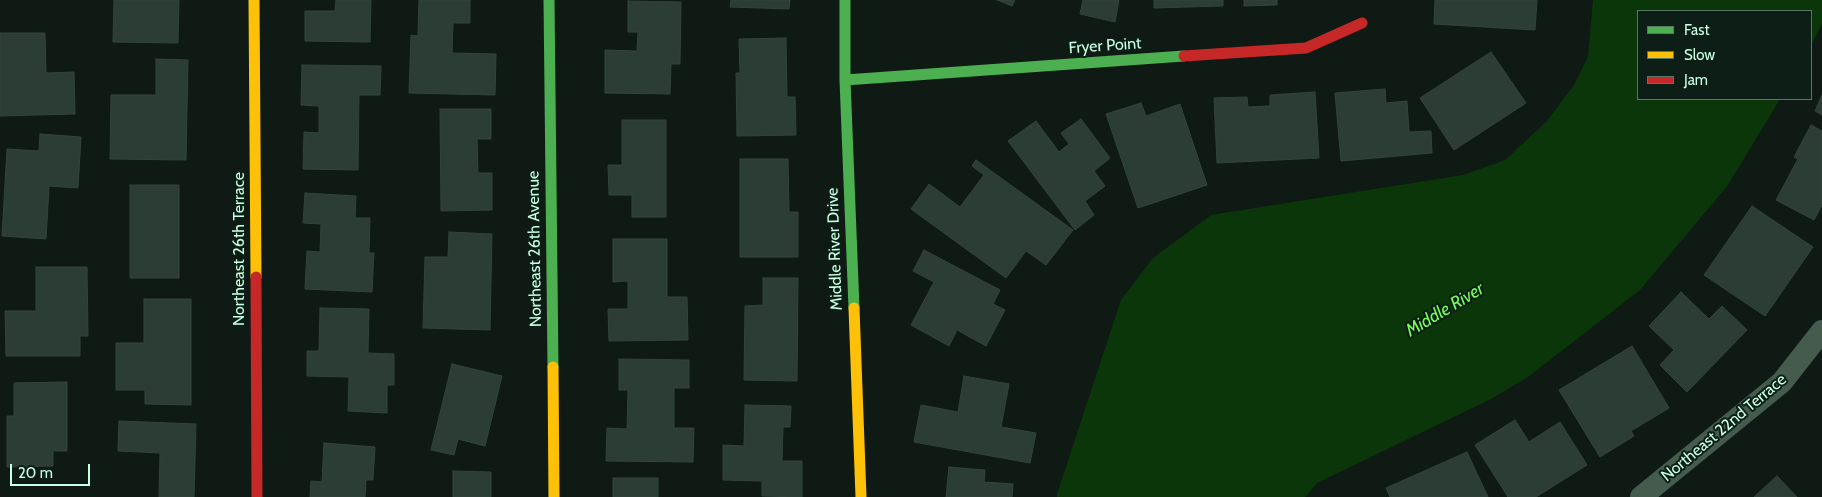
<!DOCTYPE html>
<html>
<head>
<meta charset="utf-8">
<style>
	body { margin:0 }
	#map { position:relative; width:1822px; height:497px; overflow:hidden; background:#101a15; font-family:Cabin,sans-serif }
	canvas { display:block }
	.legend { position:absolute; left:1637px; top:10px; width:175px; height:90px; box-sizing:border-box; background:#0c1e15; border:1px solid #587867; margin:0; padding:6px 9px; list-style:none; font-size:15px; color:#c9ffe3 }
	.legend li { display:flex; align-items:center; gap:10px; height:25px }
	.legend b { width:25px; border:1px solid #587867 }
	.scale { position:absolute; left:10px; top:464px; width:80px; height:22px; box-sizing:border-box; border:2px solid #c9ffe3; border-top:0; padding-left:6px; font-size:15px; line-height:18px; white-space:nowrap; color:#c9ffe3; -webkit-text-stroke:4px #0c1e15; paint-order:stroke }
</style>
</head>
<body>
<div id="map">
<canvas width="1822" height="497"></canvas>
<ul class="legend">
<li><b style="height:6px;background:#4caf50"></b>Fast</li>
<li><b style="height:6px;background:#ffc107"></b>Slow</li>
<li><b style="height:6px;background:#c62828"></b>Jam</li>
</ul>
<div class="scale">20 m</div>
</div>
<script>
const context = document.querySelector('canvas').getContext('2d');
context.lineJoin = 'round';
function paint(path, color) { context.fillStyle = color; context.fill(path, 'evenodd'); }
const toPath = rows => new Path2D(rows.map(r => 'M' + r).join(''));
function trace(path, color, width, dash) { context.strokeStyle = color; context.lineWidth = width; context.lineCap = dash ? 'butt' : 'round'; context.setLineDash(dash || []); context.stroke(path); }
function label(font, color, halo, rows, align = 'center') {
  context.font = font + ' Cabin,sans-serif'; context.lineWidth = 4; context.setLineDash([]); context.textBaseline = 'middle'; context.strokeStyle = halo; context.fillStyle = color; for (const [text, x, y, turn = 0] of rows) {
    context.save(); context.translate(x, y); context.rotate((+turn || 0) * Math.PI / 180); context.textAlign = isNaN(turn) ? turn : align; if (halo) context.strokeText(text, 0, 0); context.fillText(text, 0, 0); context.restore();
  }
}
paint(toPath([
	[1593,0,1822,0,1822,23,1811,46,1811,11,1638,11,1638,99,1780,99,1728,185,1640,290,1528,377,1491,399,1317,483,1305,497,1057,497,1057,494,1121,300,1153,258,1211,215,1463,175,1505,160,1547,121,1574,85,1588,57]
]), '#0a360a');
const building = toPath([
	[114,0,179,0,178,43,113,42,114,0],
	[336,0,371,0,370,42,305,41,305,11,335,11,336,0],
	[419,0,470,0,470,23,453,23,452,53,496,54,495,95,409,93,411,35,418,36,419,0],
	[731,0,790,0,789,9,730,7,731,0],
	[997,0,1015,0,1012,6,997,0],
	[1083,0,1119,0,1115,22,1080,14,1083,0],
	[1154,0,1223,0,1223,6,1154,8,1154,0],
	[1244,0,1277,0,1277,5,1244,6,1244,0],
	[1435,0,1537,0,1535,30,1434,24,1435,0],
	[628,1,681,2,680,64,671,64,670,94,605,93,605,50,637,51,638,32,628,32,628,1],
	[0,33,45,33,46,73,74,72,75,114,0,116,0,33],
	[786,38,787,97,795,97,796,135,737,136,736,73,740,73,739,39,786,38],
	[1491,52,1526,103,1454,150,1420,98,1491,52],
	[156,59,188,60,186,160,110,159,111,95,156,95,156,59],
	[302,65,381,66,380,95,359,95,358,170,303,169,304,132,319,133,319,106,301,105,302,65],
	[1385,89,1386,103,1407,101,1409,132,1431,131,1432,153,1341,161,1335,93,1385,89],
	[1315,92,1319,158,1217,163,1214,98,1247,97,1248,107,1270,106,1270,95,1315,92],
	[1822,95,1822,115,1815,111,1822,95],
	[1141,103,1146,116,1180,104,1207,185,1138,208,1106,114,1141,103],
	[440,109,491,109,491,139,477,139,478,173,492,173,492,210,441,211,440,109],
	[1081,119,1110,158,1094,171,1105,186,1085,201,1094,215,1075,230,1008,141,1036,121,1059,152,1069,144,1061,133,1081,119],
	[622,120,666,120,666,217,632,217,632,195,609,195,608,165,622,165,622,120],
	[1811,125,1822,131,1822,205,1814,220,1776,200,1798,159,1794,157,1811,125],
	[40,134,81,137,78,188,49,186,46,239,2,236,7,149,39,151,40,134],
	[740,159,788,159,789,212,798,212,798,257,740,257,740,159],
	[976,160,1073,230,1046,265,1026,251,1006,278,911,209,929,184,960,207,984,175,972,166,976,160],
	[130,185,179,185,179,278,130,278,130,185],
	[305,193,356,196,355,218,370,218,369,253,374,253,372,292,305,289,307,251,320,252,321,224,303,223,305,193],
	[1752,206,1813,247,1765,316,1704,275,1752,206],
	[449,232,492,234,490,330,423,328,425,257,448,257,449,232],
	[613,239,667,239,667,297,687,297,688,340,609,341,608,309,628,309,628,281,613,282,613,239],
	[924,250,1000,290,993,304,1005,310,986,346,957,330,949,346,911,325,934,282,913,271,924,250],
	[36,267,87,267,88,336,80,336,80,356,6,356,5,311,36,311,36,267],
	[763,278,798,278,797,381,744,380,745,306,763,305,763,278],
	[1681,292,1709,319,1722,306,1747,330,1687,392,1660,365,1674,350,1649,326,1681,292],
	[144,299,191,299,191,405,145,404,145,390,116,390,116,343,144,343,144,299],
	[320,308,369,309,368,353,394,354,394,385,387,385,387,413,348,411,349,377,307,376,307,351,319,351,320,308],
	[1632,346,1669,408,1631,431,1634,436,1600,457,1559,390,1632,346],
	[619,359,689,360,689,388,674,388,674,428,694,428,693,462,606,461,607,428,627,429,628,390,619,390,619,359],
	[452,364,502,376,485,446,458,439,454,455,431,450,452,364],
	[964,376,1009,384,1001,427,1036,433,1030,463,914,442,921,405,958,412,964,376],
	[67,382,67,451,53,451,53,466,7,467,7,416,14,416,14,383,67,382],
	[745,405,791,406,790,427,783,427,782,461,802,461,802,497,762,496,762,481,723,480,723,445,744,446,745,405],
	[1515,420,1529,442,1560,422,1587,465,1536,497,1508,497,1475,445,1515,420],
	[119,421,196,424,194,497,159,497,160,453,118,451,119,421],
	[324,443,375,447,373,480,366,480,365,497,310,497,311,481,322,482,324,443],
	[1467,452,1488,497,1390,497,1386,488,1467,452],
	[949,467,985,470,984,482,1013,484,1012,497,946,497,949,467],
	[453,471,491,472,491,497,453,497,453,471],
	[1777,476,1797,497,1754,497,1777,476],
	[613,478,658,478,658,497,613,497,613,478]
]);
paint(building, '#2c3d35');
trace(building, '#32443c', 1);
trace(toPath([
	[1641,497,1782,382,1822,331]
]), '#445b4d', 22);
trace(toPath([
	[549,0,553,367],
	[845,0,845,80,854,308],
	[845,80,1184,56]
]), '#4caf50', 11);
trace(toPath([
	[254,0,256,277],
	[854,308,861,497],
	[553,367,554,497]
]), '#ffc107', 11);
trace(toPath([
	[1184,56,1306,48,1362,23],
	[256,277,257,497]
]), '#c62828', 11);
label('16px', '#c9ffe3', '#0c1e15', [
	["Fryer Point",1105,46,-4],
	["Northeast 26th Terrace",239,249,-90],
	["Northeast 26th Avenue",535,249,-91],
	["Middle River Drive",835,249,-92],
	["Northeast 22nd Terrace",1724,428,-40]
]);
label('italic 18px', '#75fe58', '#0c1e15', [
	["Middle River",1445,310,-31]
]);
</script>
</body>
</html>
